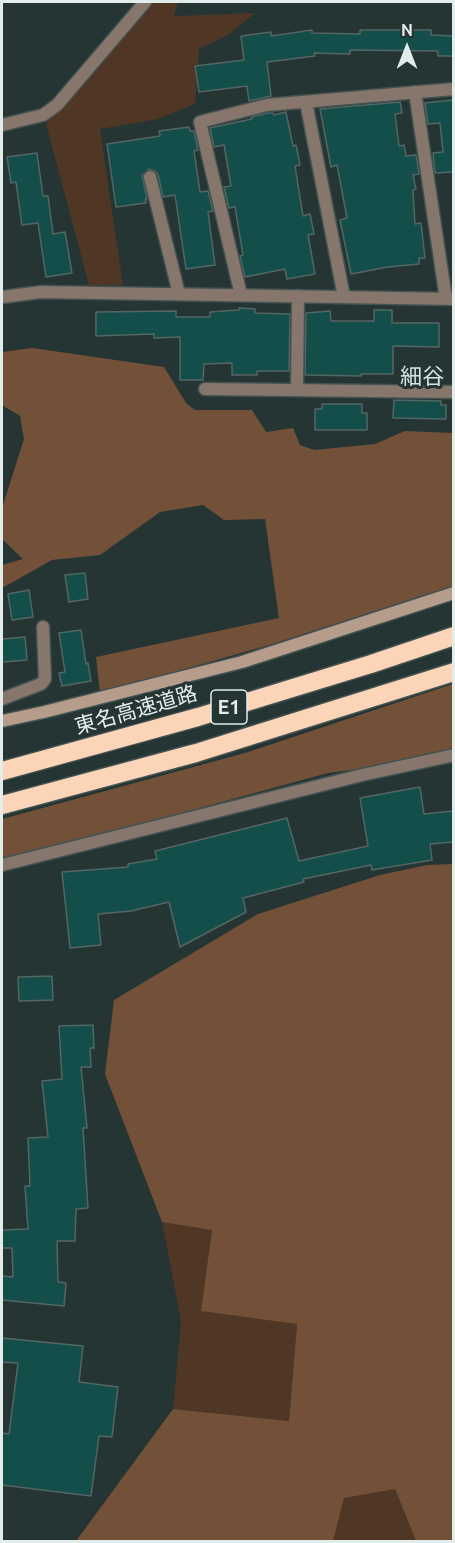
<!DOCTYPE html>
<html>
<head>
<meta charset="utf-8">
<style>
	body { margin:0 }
	#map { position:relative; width:455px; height:1543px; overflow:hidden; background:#253534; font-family:Ubuntu,sans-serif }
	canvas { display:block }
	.frame { position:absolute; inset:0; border:3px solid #e2eceb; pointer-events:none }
	.north { position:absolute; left:377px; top:18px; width:60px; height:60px; -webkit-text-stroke:4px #253534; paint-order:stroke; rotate:0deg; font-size:16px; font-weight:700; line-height:24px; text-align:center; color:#e2eceb }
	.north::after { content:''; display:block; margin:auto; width:21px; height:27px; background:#e2eceb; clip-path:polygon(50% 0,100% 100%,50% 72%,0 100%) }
</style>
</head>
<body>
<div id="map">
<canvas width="455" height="1543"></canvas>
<div class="frame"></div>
<div class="north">N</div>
</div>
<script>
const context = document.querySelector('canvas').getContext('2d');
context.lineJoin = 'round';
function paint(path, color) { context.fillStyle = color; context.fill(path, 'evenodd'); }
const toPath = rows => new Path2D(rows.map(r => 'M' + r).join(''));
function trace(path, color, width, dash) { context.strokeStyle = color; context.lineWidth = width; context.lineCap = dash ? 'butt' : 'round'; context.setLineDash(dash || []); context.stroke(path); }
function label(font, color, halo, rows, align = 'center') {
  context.font = font + ' Ubuntu,"Noto Sans JP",sans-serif'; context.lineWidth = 6; context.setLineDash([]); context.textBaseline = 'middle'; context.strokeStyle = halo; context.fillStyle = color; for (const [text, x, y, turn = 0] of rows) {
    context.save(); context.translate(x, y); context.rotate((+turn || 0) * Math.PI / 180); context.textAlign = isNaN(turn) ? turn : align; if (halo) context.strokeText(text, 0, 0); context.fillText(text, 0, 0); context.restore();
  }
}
paint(toPath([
	[145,2,178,2,174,16,255,13,228,35,199,49,195,104,158,119,100,129,123,285,89,285,46,124,71,89],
	[162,1222,212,1229,202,1311,297,1323,289,1421,173,1409,181,1321],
	[395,1489,416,1541,323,1542,330,1493]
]), '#4f3625');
paint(toPath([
	[32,348,164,367,186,403,195,410,252,410,266,432,293,428,300,445,314,450,375,444,405,431,453,433,453,586,269,645,100,693,96,657,279,618,265,519,224,520,203,505,160,512,100,555,52,560,2,588,2,565,23,559,2,539,2,508,24,439,20,416,2,405,2,352],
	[453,684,453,756,328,773,2,862,2,819,245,753],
	[453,864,453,1541,416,1541,395,1489,344,1498,333,1541,76,1541,173,1409,289,1421,297,1324,201,1311,212,1230,162,1222,105,1074,114,1000,258,914,380,875,427,865]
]), '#735139');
const building = toPath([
	[312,30,312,33,360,34,360,30,431,30,431,35,453,36,453,56,438,56,438,51,350,50,350,54,314,53,315,56,267,62,271,96,249,101,247,86,199,92,195,66,244,60,241,36,271,32,271,36,312,30],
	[453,100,453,172,435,173,433,153,443,152,440,123,428,124,425,103,453,100],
	[400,102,402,113,395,114,399,146,404,145,406,156,416,155,419,174,413,175,416,189,413,190,415,224,421,223,425,258,419,258,419,264,388,267,351,274,340,220,347,218,337,165,331,167,320,109,400,102],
	[286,112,293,146,296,145,300,165,295,166,303,216,310,214,314,234,308,235,315,274,287,279,285,269,245,277,240,256,243,255,235,207,229,208,224,187,231,186,224,145,214,147,210,128,252,119,251,117,268,113,273,113,274,115,286,112],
	[189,127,190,131,194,131,198,150,194,151,200,192,208,191,213,211,208,212,215,265,186,269,175,195,163,197,158,174,155,171,149,169,142,175,147,199,145,199,146,203,116,207,107,144,160,136,159,131,189,127],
	[37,153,43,196,48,196,53,234,65,232,72,273,46,277,38,223,22,225,16,182,11,183,7,157,37,153],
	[239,308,255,309,255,313,290,314,289,371,257,371,257,375,232,375,232,363,204,364,203,380,180,380,180,337,154,338,154,334,96,336,96,312,176,311,176,317,210,317,210,312,239,310,239,308],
	[374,310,392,310,392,323,439,323,439,347,393,346,393,374,361,374,361,376,305,375,306,313,330,311,331,321,374,321,374,310],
	[394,400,441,401,441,405,446,405,446,419,393,418,394,400],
	[322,404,362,404,362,413,367,413,367,430,315,430,315,409,322,409,322,404],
	[85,573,88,599,69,602,65,575,85,573],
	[29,590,33,617,12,620,8,594,29,590],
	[81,630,86,664,88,663,91,681,62,686,59,673,65,672,59,633,81,630],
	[25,637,27,660,2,662,2,639,25,637],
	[420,787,424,814,453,811,453,842,430,844,432,860,372,870,371,865,303,879,304,882,243,898,246,912,180,947,169,902,131,911,98,914,101,945,70,948,62,872,128,867,128,864,157,859,155,851,287,818,299,861,368,846,360,798,420,787],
	[52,976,53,1000,19,1001,18,977,52,976],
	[93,1025,94,1048,90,1048,91,1067,81,1067,87,1128,83,1128,88,1208,76,1209,75,1241,57,1241,58,1282,66,1283,64,1306,2,1300,2,1276,13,1277,12,1248,2,1248,2,1230,28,1229,25,1186,30,1186,28,1138,48,1137,42,1081,62,1079,59,1026,93,1025],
	[2,1338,83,1346,79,1382,118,1387,112,1437,99,1436,91,1496,2,1485,2,1433,9,1434,18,1363,2,1362,2,1338]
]);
paint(building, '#144e4b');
trace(building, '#546664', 1.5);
const street = toPath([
	[415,92,446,299],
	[306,102,344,297],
	[2,125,43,115,57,105,145,2],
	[150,177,179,294],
	[241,295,200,122,267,105,454,89],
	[2,297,41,292,454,299],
	[205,389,454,392],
	[297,390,298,296],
	[2,699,41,684,45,679,43,627],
	[2,865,362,775,454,755]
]);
const secondary = toPath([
	[2,721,44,712,242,662,454,593]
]);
const highway = toPath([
	[2,771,198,717,371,664,454,636],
	[2,805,196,753,454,672]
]);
trace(street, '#435251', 15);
trace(secondary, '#435251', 15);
trace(highway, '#435251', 21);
trace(street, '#86766b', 12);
trace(secondary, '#b69c8a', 12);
trace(highway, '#fcd4b8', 18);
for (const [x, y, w] of [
	[229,707,36]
]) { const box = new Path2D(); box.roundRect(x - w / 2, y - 17, w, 34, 4.5); context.fillStyle = '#253534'; context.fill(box); trace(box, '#e2eceb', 1.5); }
label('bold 20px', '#e2eceb', null, [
	["E1",229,707]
]);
label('21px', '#e2eceb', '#253534', [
	["東名高速道路",136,710,-16]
]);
label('22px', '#d0e4e2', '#253534', [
	["細谷",422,377]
]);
</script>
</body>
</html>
